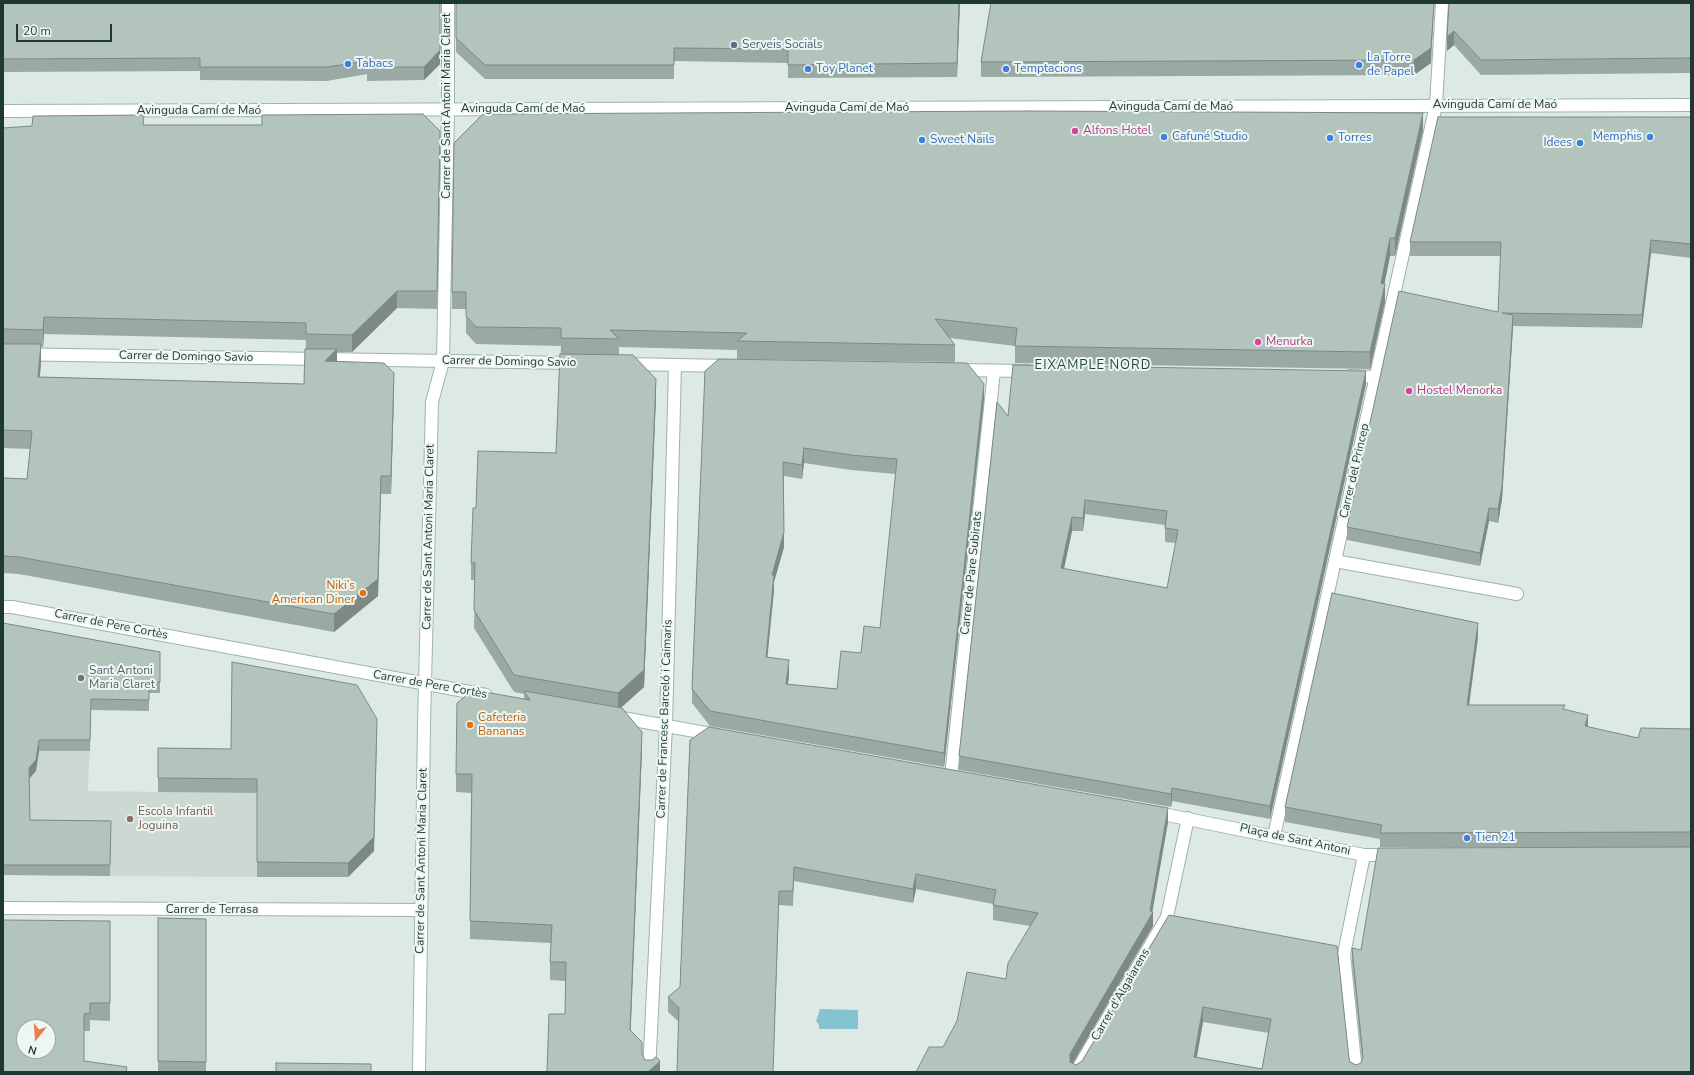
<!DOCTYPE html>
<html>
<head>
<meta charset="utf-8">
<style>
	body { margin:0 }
	#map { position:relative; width:1694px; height:1075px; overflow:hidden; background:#dde9e4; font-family:"Nunito Sans",sans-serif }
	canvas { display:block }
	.frame { position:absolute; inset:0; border:4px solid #1f3831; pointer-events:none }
	.north { position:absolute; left:16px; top:1019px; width:40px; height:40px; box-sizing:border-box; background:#eef6f2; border:1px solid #9baaa5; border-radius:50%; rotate:197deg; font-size:11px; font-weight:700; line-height:16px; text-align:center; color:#1f3831 }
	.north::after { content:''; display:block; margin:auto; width:14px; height:18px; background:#ef7b55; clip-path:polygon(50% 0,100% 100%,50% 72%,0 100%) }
	.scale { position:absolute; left:16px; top:24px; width:96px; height:18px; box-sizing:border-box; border:2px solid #1f3831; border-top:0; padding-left:5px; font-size:12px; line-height:14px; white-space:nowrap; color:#1f3831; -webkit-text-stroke:3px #eef6f2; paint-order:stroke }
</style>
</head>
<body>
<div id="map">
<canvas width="1694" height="1075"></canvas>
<div class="frame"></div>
<div class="north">N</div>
<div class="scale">20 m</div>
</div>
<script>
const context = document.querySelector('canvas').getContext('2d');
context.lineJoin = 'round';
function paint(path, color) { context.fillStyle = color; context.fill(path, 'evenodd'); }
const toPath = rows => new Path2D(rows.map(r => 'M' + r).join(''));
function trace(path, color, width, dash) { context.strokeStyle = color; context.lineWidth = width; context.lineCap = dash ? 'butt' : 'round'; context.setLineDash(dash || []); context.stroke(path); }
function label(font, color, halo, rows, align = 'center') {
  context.font = font + ' "Nunito Sans",sans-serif'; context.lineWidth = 4; context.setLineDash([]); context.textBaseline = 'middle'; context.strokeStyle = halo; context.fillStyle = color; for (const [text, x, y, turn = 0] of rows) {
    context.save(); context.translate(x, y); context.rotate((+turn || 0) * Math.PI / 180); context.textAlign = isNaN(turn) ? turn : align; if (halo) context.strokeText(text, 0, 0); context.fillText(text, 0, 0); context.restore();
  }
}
paint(toPath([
	[29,751,90,751,89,761,88,791,257,793,257,877,110,876,106,873,43,876,43,868,26,875,22,875]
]), '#ccd9d3');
paint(toPath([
	[820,1009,858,1010,858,1029,819,1029,819,1025,816,1021]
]), '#85c3ce');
const lane = toPath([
	[1335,561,1517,594]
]);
const street = toPath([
	[3,354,576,363],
	[626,364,728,366],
	[956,370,1028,371],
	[1350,376,1376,377],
	[951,776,994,371],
	[1274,836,1436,105,1442,3],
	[3,908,421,910],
	[649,1072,666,726,675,365],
	[1076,1072,1167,917,1188,818],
	[1356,1072,1344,954,1364,855]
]);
const secondary = toPath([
	[3,111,1691,105],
	[3,607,12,607,486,695],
	[617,717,717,735],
	[1153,812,1364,855,1392,855],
	[419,1072,424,723,432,402,443,361,448,109,448,3]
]);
trace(lane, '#a0b0ab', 14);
trace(street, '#a0b0ab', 14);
trace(secondary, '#9db5ac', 14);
trace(lane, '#fff', 12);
trace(street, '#fff', 12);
trace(secondary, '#fff', 12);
paint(toPath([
	[3,3,440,64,424,80,367,81,367,74,327,81,200,80,200,71,3,72],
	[456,3,960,3,957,77,788,78,788,63,674,61,674,79,485,79,456,52],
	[991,3,1431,63,1414,75,981,77,981,62],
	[1449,3,1691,3,1691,73,1481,75,1454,45,1447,51],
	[1691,117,1691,258,1651,253,1642,328,1513,326,1502,499,1498,523,1489,521,1480,566,1347,540,1347,527,1498,312,1501,256,1410,256,1410,242],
	[144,125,440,149,437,309,397,308,352,352,337,352,337,362,394,391,391,494,381,494,378,596,334,632,19,574,3,573,3,478,27,479,30,449,3,448,3,128],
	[44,334,306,340,304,384,40,377,41,362,41,347,43,347],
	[1423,130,1395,256,1390,256,1384,284,1385,302,1370,369,1015,363,1015,346,950,338,955,345,955,362,737,359,737,350,619,347,619,355,656,396,644,687,621,708,642,750,630,1030,645,1060,660,1072,565,1014,566,981,550,980,550,962,551,943,470,939,471,793,456,792,456,774,524,699,524,694,514,692,474,628,475,580,471,580,471,563,476,508,556,453,561,346,476,344,466,333,466,309,452,309,452,292],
	[705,371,984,399,944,767,710,726,692,703,692,689],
	[804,463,851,470,896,474,880,628,861,653,837,689,788,684,789,675,767,657,774,590,774,582,784,547,784,476,802,479],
	[1366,384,1270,819,1172,801,1171,807,959,770,959,756,1008,416],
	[1085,514,1165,525,1165,542,1176,543,1167,588,1064,569,1072,531,1083,531],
	[3,623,160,652,160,693,149,693,149,711,91,710,90,751,39,751,36,771,29,779,30,820,111,821,110,876,3,875],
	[1478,637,1469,705,1565,709,1588,727,1638,738,1691,729,1691,847,1380,847,1380,839,1285,822,1285,807],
	[377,733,374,851,348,877,257,877,257,793,158,792,158,748,231,749],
	[690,740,1168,822,1152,911,1153,926,1073,1063,1076,1065,1082,1061,1169,915,1349,1058,1350,1062,1356,1065,1361,1063,1362,1060,1352,963,1352,948,1691,1072,916,1072,943,1047,1006,979,1030,926,993,920,993,904,916,889,913,903,794,881,793,906,779,905,679,1022,668,1012,668,997,680,987],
	[1203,1022,1269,1033,1262,1069,1197,1057],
	[158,918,206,919,206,1072,158,1072],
	[110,921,110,1021,90,1020,90,1031,84,1031,84,1061,127,1072,3,1072]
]), '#9aa9a3');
paint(toPath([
	[959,3,960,3,957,77,957,63],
	[1434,3,1431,63,1414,75,1414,60],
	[1454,31,1454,45,1447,51,1447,37],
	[440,50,440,64,424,80,424,67],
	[1423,113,1423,130,1395,256,1395,238],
	[440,131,440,149,437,309,437,291],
	[1390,238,1390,256,1381,301,1381,283],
	[1651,240,1651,253,1642,328,1642,315],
	[1385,284,1385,302,1370,369,1370,352],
	[397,291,397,308,352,352,352,335],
	[1513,315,1513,328,1502,499,1498,523,1498,509],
	[44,317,44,334,43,347,43,330],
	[41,344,41,362,38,395,38,377],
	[337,349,337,367,325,361],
	[1366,371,1366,384,1270,819,1270,806],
	[394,373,394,391,391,494,391,476],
	[656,379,656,396,644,687,618,710,618,693],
	[984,384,984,399,944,767,944,753],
	[804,448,804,463,802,479,802,465],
	[381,476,378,596,334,632,334,614],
	[1085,500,1085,514,1083,531,1083,518],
	[1489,508,1489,521,1480,566,1480,553],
	[1072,517,1072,531,1061,582,1061,568],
	[784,532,784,547,774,582,774,590,766,672,766,657,772,575],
	[1478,623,1478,637,1467,720,1467,705],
	[789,660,789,675,786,699,786,684],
	[1588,715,1588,729,1585,726],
	[377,719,374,851,348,877,348,863],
	[642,732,642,750,630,1048,630,1030],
	[39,740,39,751,36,771,29,779,29,768],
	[1172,788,1172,801,1171,807,1171,794],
	[1168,808,1168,822,1152,914,1153,912,1153,926,1070,1068,1070,1054,1150,911],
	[916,874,916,889,913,903,913,889],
	[779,891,779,905,773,1072],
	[1203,1007,1203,1022,1194,1071,1194,1057],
	[660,1061,660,1072,648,1072]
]), '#7d8984');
const building = toPath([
	[3,3,440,3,440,50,424,67,367,67,367,61,327,67,200,67,200,58,3,59,3,3],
	[456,3,959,3,957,63,788,65,788,49,674,48,674,65,485,65,456,38,456,3],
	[991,3,1434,3,1431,48,1414,60,981,62,991,3],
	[1449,3,1691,3,1691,58,1481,60,1454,31,1447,37,1449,3],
	[1030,111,1423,113,1395,238,1390,238,1381,283,1385,284,1370,352,1015,346,1017,328,935,319,955,345,737,341,747,333,610,330,619,339,561,338,561,328,476,327,466,316,466,292,452,292,454,143,483,114,1030,111],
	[423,114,440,131,437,291,397,291,352,335,306,334,306,323,44,317,43,330,3,329,3,128,32,126,33,116,144,115,143,125,262,125,262,115,423,114],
	[1438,117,1691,117,1691,244,1651,240,1642,315,1502,313,1513,315,1502,486,1498,509,1489,508,1480,553,1347,527,1399,291,1498,312,1501,242,1410,242,1438,117],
	[3,344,41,344,38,377,304,384,305,349,337,349,325,361,384,363,394,373,391,476,381,476,378,579,334,614,19,557,3,556,3,478,27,479,32,431,3,430,3,344],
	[560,354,633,355,656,379,644,670,618,693,514,675,474,610,475,563,471,563,473,508,476,508,478,451,556,453,560,354],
	[719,359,967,363,984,384,944,753,710,711,692,689,705,371,719,359],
	[804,448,851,455,897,459,880,628,864,626,861,653,841,651,837,689,786,684,789,660,766,657,774,575,772,575,784,532,783,462,802,465,804,448],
	[1013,365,1366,371,1270,806,1172,788,1171,794,959,756,997,402,1008,416,1013,365],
	[1085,500,1167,511,1165,528,1178,530,1167,588,1061,568,1072,517,1083,518,1085,500],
	[1332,593,1478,623,1467,705,1565,705,1563,709,1588,715,1585,726,1638,738,1641,728,1691,729,1691,832,1380,833,1382,825,1285,807,1332,593],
	[3,623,160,652,160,682,149,682,149,700,91,699,90,740,39,740,36,760,29,768,30,820,111,821,110,865,3,865,3,623],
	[232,662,357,685,377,719,374,837,348,863,257,862,257,779,158,778,158,748,231,749,232,662],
	[473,690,530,700,524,691,622,708,642,732,630,1030,642,1042,642,1054,645,1060,652,1060,656,1057,660,1061,648,1072,547,1072,549,1014,565,1014,566,962,550,962,552,925,470,921,472,774,456,774,457,703,473,690],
	[709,727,1168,808,1150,911,1153,912,1070,1054,1070,1062,1076,1065,1082,1061,1169,915,1337,946,1349,1058,1350,1062,1356,1065,1361,1063,1363,1057,1352,948,1361,950,1378,848,1691,847,1691,1072,916,1072,929,1047,943,1047,957,1021,967,972,1006,979,1008,963,1038,913,993,905,996,890,916,874,913,889,794,867,793,891,779,891,773,1072,677,1072,679,1008,668,997,680,987,690,740,709,727],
	[1203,1007,1271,1019,1262,1069,1194,1057,1203,1007],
	[158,918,206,919,206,1062,158,1061,158,918],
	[3,920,110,921,110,1003,90,1003,90,1013,84,1014,84,1061,127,1067,126,1072,3,1072,3,920],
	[24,1027,48,1027,48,1051,24,1051,24,1027],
	[276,1063,371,1064,371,1072,276,1072,276,1063]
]);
paint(building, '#b3c4bd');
trace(building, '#7d8984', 1);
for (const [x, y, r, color] of [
	[734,45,4,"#5c6f8a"],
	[348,64,4,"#3f7fe0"],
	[1359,65,4,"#3f7fe0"],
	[808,69,4,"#3f7fe0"],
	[1006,69,4,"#3f7fe0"],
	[1075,131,4,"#d1479c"],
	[1164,137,4,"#3f7fe0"],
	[1650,137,4,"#3f7fe0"],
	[1330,138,4,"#3f7fe0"],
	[922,140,4,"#3f7fe0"],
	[1580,143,4,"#3f7fe0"],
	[1258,342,4,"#d1479c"],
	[1409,391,4,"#d1479c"],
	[363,593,4,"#e8710a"],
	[81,678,4,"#6b7280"],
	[470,725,4,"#e8710a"],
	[130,819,4,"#8d6e63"],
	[1467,838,4,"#3f7fe0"]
]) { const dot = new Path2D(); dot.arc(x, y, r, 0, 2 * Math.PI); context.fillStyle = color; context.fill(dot); trace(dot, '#eef6f2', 1.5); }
label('12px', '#4e5e75', '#eef6f2', [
	["Serveis Socials",742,45]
], 'left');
label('12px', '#366cbe', '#eef6f2', [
	["La Torre",1367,58],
	["de Papel",1367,72],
	["Tabacs",356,64],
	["Toy Planet",816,69],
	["Temptacions",1014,69],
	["Cafuné Studio",1172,137],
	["Memphis",1642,137,"right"],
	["Torres",1338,138],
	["Sweet Nails",930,140],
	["Idees",1572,143,"right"],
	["Tien 21",1475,838]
], 'left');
label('12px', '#1f3831', '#eef6f2', [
	["Avinguda Camí de Maó",1495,105],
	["Carrer de Sant Antoni Maria Claret",447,106,-90],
	["Avinguda Camí de Maó",1171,107],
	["Avinguda Camí de Maó",847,108],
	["Avinguda Camí de Maó",523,109],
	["Avinguda Camí de Maó",199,111],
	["Carrer de Domingo Savio",186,357,1],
	["Carrer de Domingo Savio",509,362,1],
	["Carrer del Princep",1355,471,-77],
	["Carrer de Sant Antoni Maria Claret",429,537,-89],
	["Carrer de Pare Subirats",972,573,-84],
	["Carrer de Pere Cortès",111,625,11],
	["Carrer de Pere Cortès",430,685,10],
	["Carrer de Francesc Barceló i Caimaris",665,719,-88],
	["Plaça de Sant Antoni",1295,840,12],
	["Carrer de Sant Antoni Maria Claret",422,861,-89],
	["Carrer de Terrasa",212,910],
	["Carrer d'Algaiarens",1121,995,-60]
]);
label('12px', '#b23c85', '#eef6f2', [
	["Alfons Hotel",1083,131],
	["Menurka",1266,342],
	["Hostel Menorka",1417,391]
], 'left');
label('12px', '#c56008', '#eef6f2', [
	["Niki’s",355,586],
	["American Diner",355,600],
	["Cafeteria",478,718,"left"],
	["Bananas",478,732,"left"]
], 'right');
label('12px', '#5b616d', '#eef6f2', [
	["Sant Antoni",89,671],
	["Maria Claret",89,685]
], 'left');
label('12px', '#785e54', '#eef6f2', [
	["Escola Infantil",138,812],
	["Joguina",138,826]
], 'left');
context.letterSpacing = '1px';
label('13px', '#1c493e', '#eef6f2', [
	["EIXAMPLE NORD",1093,366]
]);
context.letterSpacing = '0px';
</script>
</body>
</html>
